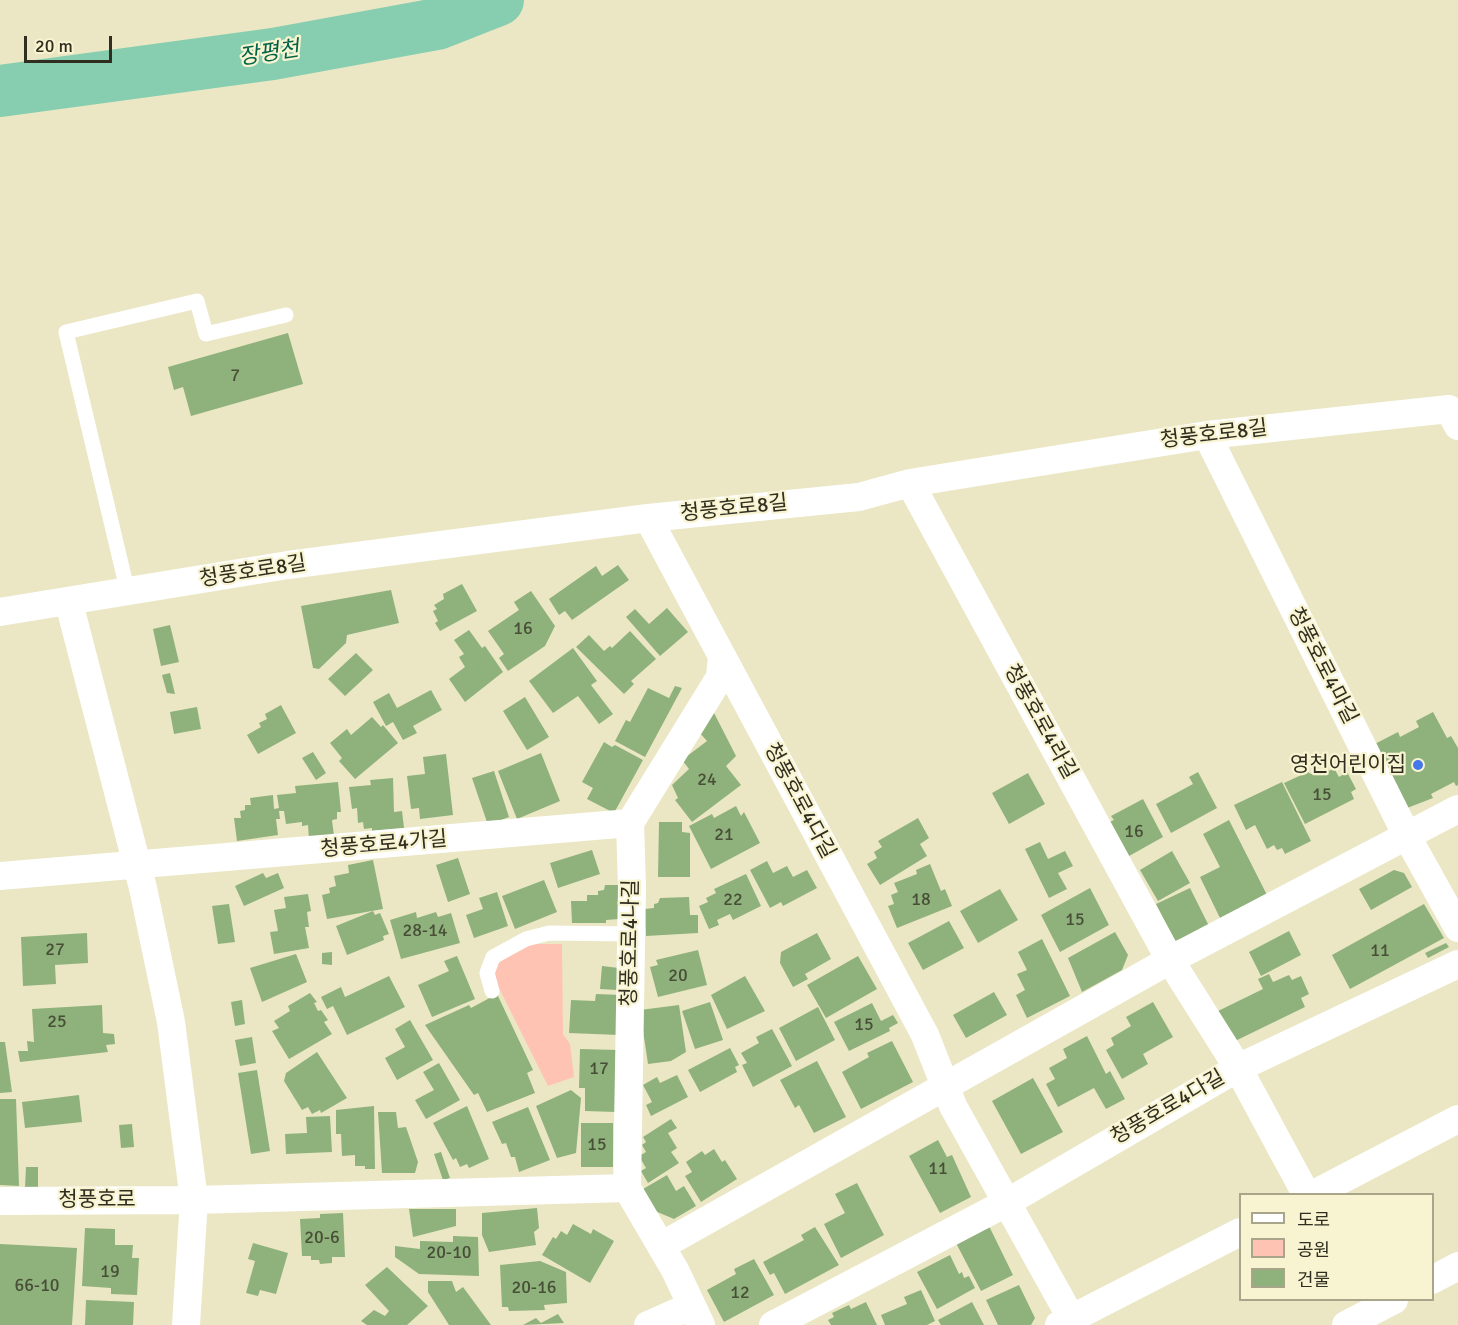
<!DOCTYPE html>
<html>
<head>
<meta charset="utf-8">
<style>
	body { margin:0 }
	#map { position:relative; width:1458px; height:1325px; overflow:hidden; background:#ebe7c4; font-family:Signika,"Noto Sans KR",sans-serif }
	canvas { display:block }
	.legend { position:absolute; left:1239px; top:1193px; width:195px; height:108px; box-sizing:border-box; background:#f8f4d1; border:2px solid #a8a58a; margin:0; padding:8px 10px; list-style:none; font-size:18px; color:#2f2e20 }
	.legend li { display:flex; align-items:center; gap:12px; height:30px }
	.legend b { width:30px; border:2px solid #a8a58a }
	.scale { position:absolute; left:24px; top:36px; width:88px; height:27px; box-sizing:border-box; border:3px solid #2f2e20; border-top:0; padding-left:8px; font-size:18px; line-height:21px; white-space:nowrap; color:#2f2e20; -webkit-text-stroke:4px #f8f4d1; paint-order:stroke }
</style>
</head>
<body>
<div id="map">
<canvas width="1458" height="1325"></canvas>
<ul class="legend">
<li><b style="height:8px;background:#fff"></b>도로</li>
<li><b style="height:16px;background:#fec3b2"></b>공원</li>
<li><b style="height:16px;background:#8fb17b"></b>건물</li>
</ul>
<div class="scale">20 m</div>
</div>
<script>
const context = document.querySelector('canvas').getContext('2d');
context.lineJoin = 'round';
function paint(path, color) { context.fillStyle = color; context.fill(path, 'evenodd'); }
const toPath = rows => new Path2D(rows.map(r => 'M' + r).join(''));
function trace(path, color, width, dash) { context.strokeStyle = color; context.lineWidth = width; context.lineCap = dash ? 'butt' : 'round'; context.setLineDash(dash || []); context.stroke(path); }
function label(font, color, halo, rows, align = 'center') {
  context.font = font + ' Signika,"Noto Sans KR",sans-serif'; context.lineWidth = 4.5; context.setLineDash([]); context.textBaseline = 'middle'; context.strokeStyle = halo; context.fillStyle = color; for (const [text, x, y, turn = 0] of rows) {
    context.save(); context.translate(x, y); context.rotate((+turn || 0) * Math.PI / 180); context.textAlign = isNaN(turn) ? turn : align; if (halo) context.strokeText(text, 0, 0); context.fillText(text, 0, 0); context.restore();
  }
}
paint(toPath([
	[532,944,562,944,563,1034,570,1044,574,1077,548,1086,498,986,495,974,498,964,508,954]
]), '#fec3b2');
trace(toPath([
	[0,91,273,54,437,24,498,0]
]), '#87ceb0', 52);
paint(toPath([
	[288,333,303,384,191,416,183,387,174,390,168,367],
	[618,565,629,580,572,620,565,611,559,615,549,599,596,566,602,576],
	[462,584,477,611,440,631,435,623,438,621,433,611,437,609,434,605,444,599,443,594],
	[391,590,399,623,347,635,346,643,319,669,313,668,301,606],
	[531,591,555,626,545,646,508,671,499,658,504,654,488,631,519,610,514,602],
	[667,608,688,632,660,656,626,617,635,609,649,624],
	[170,625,179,662,161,666,153,629],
	[469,630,482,648,485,646,503,672,465,702,449,679,465,667,459,657,464,654,454,640],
	[630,631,656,659,631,681,634,684,624,694,576,647,589,635,604,651,610,646,612,648],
	[573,648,597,681,591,685,613,714,599,724,578,696,553,713,529,681],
	[356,653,373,670,345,696,328,679],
	[170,673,175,694,167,693,162,675],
	[675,686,682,688,645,757,615,741,626,720,630,722,648,688,669,698],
	[431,690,442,710,413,726,417,733,403,740,393,722,386,726,373,702,389,693,397,708],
	[525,697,549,737,527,750,503,711],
	[281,705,296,733,258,754,247,735,261,727,259,723,267,719,265,714],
	[197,707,201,729,174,734,170,712],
	[712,709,736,756,726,766,741,785,692,822,675,800,678,798,672,785,689,769,682,760,707,741,699,732],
	[1433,712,1447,738,1451,736,1458,748,1458,785,1456,786,1454,782,1431,794,1433,798,1402,810,1369,747,1398,732,1400,737,1419,727,1416,721],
	[372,717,381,727,383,725,398,743,355,779,339,761,342,758,330,743,347,729,351,735],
	[604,742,612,747,615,745,643,760,614,813,587,799,593,788,582,782],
	[313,752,326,773,316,780,302,758],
	[541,753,560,801,517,819,498,771],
	[446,754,453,815,420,819,419,808,411,809,407,776,425,774,423,757],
	[1327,767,1329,771,1334,768,1339,777,1347,772,1356,789,1351,792,1354,799,1305,824,1284,783,1308,772,1311,774],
	[494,771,509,817,488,825,472,778],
	[1198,772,1217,808,1171,833,1156,804,1193,784,1189,777],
	[1028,773,1045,804,1009,824,992,793],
	[393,778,394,812,402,811,404,828,372,831,372,828,364,829,363,822,358,823,357,808,352,809,349,787,371,785,370,780],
	[338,782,341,812,337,812,337,819,332,820,334,836,309,839,308,825,302,826,302,822,286,824,284,811,279,811,280,819,276,819,278,835,237,841,234,818,241,818,240,811,245,810,245,805,251,805,250,798,273,795,274,809,279,808,277,795,296,793,295,786],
	[1282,782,1311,841,1285,854,1282,848,1277,850,1274,845,1267,849,1255,825,1246,830,1234,805],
	[1143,799,1163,837,1113,865,1107,823,1114,820,1111,816],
	[736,806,741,816,744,812,760,843,711,869,689,826,712,814,714,818],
	[918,818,929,838,920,844,927,856,880,885,867,864,877,858,874,852,882,847,878,841],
	[1229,820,1267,895,1220,918,1200,877,1220,867,1203,834],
	[659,822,682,822,682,832,690,833,690,877,658,877],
	[1040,842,1048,859,1065,851,1073,866,1058,873,1067,889,1049,898,1025,849],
	[592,850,600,874,558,888,550,863],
	[1172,851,1190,883,1158,901,1140,870],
	[458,858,470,894,448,902,436,865],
	[373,860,383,909,327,919,322,895,330,893,329,888,336,886,334,876,349,873,348,865],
	[767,861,773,873,787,866,793,877,807,870,817,888,783,906,781,902,770,908,750,870],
	[930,864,941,891,945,889,952,906,897,928,888,906,894,904,891,895,898,892,894,883,917,874,916,870],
	[1394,870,1404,873,1412,887,1371,910,1359,889],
	[263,873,266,878,278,873,284,888,244,906,235,886],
	[746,874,761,906,733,920,730,914,717,920,719,925,709,929,699,906,708,902,706,898,716,893,714,889],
	[544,880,557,912,515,929,502,896],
	[605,885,618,885,619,919,606,920,606,923,572,923,571,901,587,901,587,895,598,895,598,891,604,890],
	[1090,888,1109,925,1060,952,1041,915],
	[1190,888,1210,928,1175,941,1156,904],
	[1000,889,1018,920,978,943,960,911],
	[497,892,508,926,474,938,466,915,483,909,479,898],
	[308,894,311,911,307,912,309,927,305,927,309,948,274,954,270,932,278,931,274,910,286,908,284,897],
	[689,897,690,915,698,915,698,933,646,936,645,909,654,908,654,904,658,903,660,898],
	[229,904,235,942,218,944,212,906],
	[1424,904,1444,938,1350,989,1332,955],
	[373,911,375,915,380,913,389,934,383,936,384,940,347,955,336,926],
	[416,912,417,918,436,912,438,917,451,913,460,943,401,959,390,920],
	[949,921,964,948,923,970,908,943],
	[1289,931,1301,955,1261,976,1249,952],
	[1115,932,1128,955,1122,970,1082,992,1068,958],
	[87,933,88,963,55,965,56,984,23,986,21,937],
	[817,933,831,959,805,974,808,979,793,987,780,963,781,952],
	[1042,939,1070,996,1027,1018,1016,995,1025,990,1017,974,1027,970,1018,952],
	[1446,943,1449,947,1428,958,1425,953],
	[698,950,707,985,658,997,650,967,658,965,656,960],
	[332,952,332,965,322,964,322,953],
	[296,954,307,982,262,1002,250,968],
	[457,956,475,999,432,1017,418,985,449,971,444,961],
	[858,956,877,989,826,1018,807,985],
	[602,966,619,968,617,990,600,989],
	[1269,974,1273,982,1289,975,1292,980,1301,976,1309,994,1301,998,1305,1007,1231,1043,1216,1012,1263,989,1258,979],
	[389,976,405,1007,347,1035,333,1006,327,1009,321,997,341,987,345,997],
	[745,976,765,1011,727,1029,711,995],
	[994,992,1007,1015,966,1038,953,1015],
	[310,993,317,1002,314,1003,318,1011,321,1010,328,1020,324,1022,332,1034,289,1059,272,1031,279,1028,274,1021,290,1011,288,1006],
	[497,994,533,1070,527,1073,535,1093,487,1112,478,1093,474,1095,425,1025,469,1005,471,1008],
	[596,994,621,995,619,1035,569,1033,571,1000,595,1001],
	[242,1000,245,1024,235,1026,231,1002],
	[710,1002,723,1040,695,1049,682,1011],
	[1153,1002,1173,1037,1143,1054,1148,1064,1122,1079,1106,1050,1114,1045,1111,1038,1131,1026,1126,1017],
	[872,1003,881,1021,893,1015,898,1023,889,1028,890,1031,849,1051,834,1022],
	[102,1005,103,1033,114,1034,115,1044,106,1045,108,1052,20,1062,18,1051,28,1051,27,1041,34,1042,32,1009],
	[679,1005,686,1052,671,1061,648,1064,640,1010],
	[818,1007,835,1040,796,1061,779,1028],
	[410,1020,433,1060,397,1080,385,1058,405,1047,395,1029],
	[772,1029,792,1066,753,1087,742,1065,747,1063,741,1053,759,1043,756,1037],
	[1087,1036,1106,1074,1110,1071,1125,1099,1106,1109,1094,1088,1058,1107,1046,1084,1055,1079,1049,1068,1067,1058,1063,1049],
	[252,1037,256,1063,240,1066,235,1040],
	[892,1041,913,1082,861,1109,842,1072,869,1057,867,1053],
	[0,1042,5,1042,12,1092,0,1093],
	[730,1048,739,1065,735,1067,737,1072,700,1092,688,1070],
	[580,1049,618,1050,616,1112,585,1111,585,1088,579,1088],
	[317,1052,347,1098,321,1113,320,1110,312,1114,308,1107,302,1110,284,1081,286,1073],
	[817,1061,846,1117,814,1133,799,1105,795,1108,780,1080],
	[439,1063,460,1100,426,1119,415,1100,434,1090,423,1072],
	[257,1070,270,1151,251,1154,238,1073],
	[677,1075,688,1097,651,1116,646,1105,652,1102,643,1085,657,1077,660,1083],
	[1033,1078,1063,1132,1021,1154,992,1101],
	[571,1090,581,1098,576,1153,557,1158,536,1106],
	[79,1095,82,1122,25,1128,22,1102],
	[0,1099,16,1099,19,1186,0,1185],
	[374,1106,375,1169,365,1169,365,1166,355,1166,355,1155,342,1156,341,1134,336,1134,336,1110],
	[467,1106,489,1159,469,1168,467,1164,460,1167,456,1158,453,1160,433,1123],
	[528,1107,550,1160,519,1172,515,1157,511,1157,506,1143,502,1144,492,1122],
	[378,1112,396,1112,398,1128,406,1127,418,1162,415,1173,382,1173],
	[330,1116,332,1152,286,1154,285,1134,307,1133,306,1117],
	[671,1119,677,1128,668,1133,677,1148,671,1152,679,1163,648,1183,641,1171,646,1168,639,1156,646,1152,642,1145,646,1142,643,1137],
	[581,1123,613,1123,613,1167,581,1167],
	[132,1124,134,1147,121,1148,119,1125],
	[938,1140,947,1157,952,1155,971,1197,940,1213,909,1156],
	[714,1149,722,1162,725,1160,737,1179,701,1202,685,1176,692,1172,686,1162,702,1151,705,1155],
	[441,1152,450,1178,443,1180,434,1154],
	[26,1167,38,1167,38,1188,25,1188],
	[667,1175,676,1191,684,1186,696,1206,674,1219,655,1211,643,1189],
	[857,1183,884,1235,841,1258,824,1224,845,1213,835,1194],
	[537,1208,539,1228,534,1232,536,1245,489,1252,482,1235,482,1213],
	[409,1209,456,1209,456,1226,413,1237],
	[343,1213,345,1257,332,1257,332,1263,320,1264,319,1260,311,1260,311,1256,302,1256,300,1219,320,1218,320,1214],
	[573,1224,591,1234,593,1229,614,1241,590,1283,542,1255,553,1237,556,1239,561,1231,567,1235],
	[989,1226,1013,1275,981,1291,956,1243],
	[815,1227,839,1265,785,1294,774,1273,770,1275,763,1262,804,1240,801,1235],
	[85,1228,115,1229,115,1245,133,1245,132,1258,139,1258,137,1295,111,1294,111,1288,82,1286],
	[453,1236,478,1237,479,1276,419,1274,395,1257,395,1246,420,1249,420,1241,453,1242],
	[253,1243,288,1253,276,1294,260,1290,258,1296,246,1293,255,1261,248,1259],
	[0,1244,77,1248,72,1325,0,1325],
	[950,1255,959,1274,962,1272,964,1278,969,1276,975,1288,937,1309,917,1272],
	[754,1259,774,1295,724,1322,707,1290,736,1274,734,1269],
	[540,1261,566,1272,567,1303,544,1305,545,1310,509,1311,508,1307,502,1307,500,1265],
	[387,1267,428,1306,407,1325,367,1325,361,1321,374,1310,385,1316,389,1311,365,1285],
	[428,1281,452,1281,456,1292,463,1287,491,1325,449,1325,428,1292],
	[1019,1285,1035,1318,1031,1325,998,1325,986,1300],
	[921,1290,935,1321,927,1325,885,1325,881,1315,907,1304,904,1297],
	[86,1300,134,1302,133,1325,85,1325],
	[866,1302,877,1325,831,1325,828,1320,834,1317,832,1313,849,1305,851,1309],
	[972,1302,984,1325,941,1325,938,1320],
	[558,1314,564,1323,523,1325,536,1318,541,1323]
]), '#8fb17b');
trace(toPath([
	[128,593,66,332,197,301,206,334,286,315],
	[492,991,487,973,493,957,526,939,549,933,632,934]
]), '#fff', 15);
trace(toPath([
	[1207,435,1408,838,1458,928],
	[910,483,1170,960,1238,1068,1306,1194],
	[648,518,925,1035,953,1106,1075,1325],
	[69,603,143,888,171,1022,194,1200,186,1325],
	[0,612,288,565,648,518,859,497,910,483,1207,435,1449,409,1458,426],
	[0,876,630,823],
	[1314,1194,1458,1119],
	[0,1201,194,1200,627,1188],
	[661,1246,1170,960,1458,809],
	[1432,1280,1458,1266],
	[648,1325,691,1306],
	[701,1325,675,1270,627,1188,632,887,630,823,720,677,722,656],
	[773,1325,1006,1203,1238,1068,1458,964],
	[1059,1325,1240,1232],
	[1346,1325,1394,1300]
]), '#fff', 28);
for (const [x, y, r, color] of [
	[1418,765,6,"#4477e8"]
]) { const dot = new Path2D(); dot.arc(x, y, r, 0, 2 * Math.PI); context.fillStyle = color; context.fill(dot); trace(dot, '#f8f4d1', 2); }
label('18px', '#474f37', null, [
	["7",235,376],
	["16",523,629],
	["24",707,780],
	["15",1322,795],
	["16",1134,832],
	["21",724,835],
	["22",733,900],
	["18",921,900],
	["15",1075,920],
	["28-14",425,931],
	["27",55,950],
	["11",1380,951],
	["20",678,976],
	["25",57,1022],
	["15",864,1025],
	["17",599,1069],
	["15",597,1145],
	["11",938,1169],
	["20-6",322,1238],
	["20-10",449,1253],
	["19",110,1272],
	["66-10",37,1286],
	["20-16",534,1288],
	["12",740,1293]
]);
label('21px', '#2f2e20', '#f8f4d1', [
	["청풍호로8길",1214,435,-7],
	["청풍호로8길",734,509,-6],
	["청풍호로8길",253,572,-9],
	["청풍호로4마길",1322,666,63],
	["청풍호로4라길",1040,722,61],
	["청풍호로4다길",799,801,62],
	["청풍호로4가길",384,845,-5],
	["청풍호로4나길",631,943,-89],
	["청풍호로4다길",1168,1108,-30],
	["청풍호로",97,1200]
]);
label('21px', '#2f2e20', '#f8f4d1', [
	["영천어린이집",1406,765]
], 'right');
label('italic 22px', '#006247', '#f8f4d1', [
	["장평천",269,54,-9]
]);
</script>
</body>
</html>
